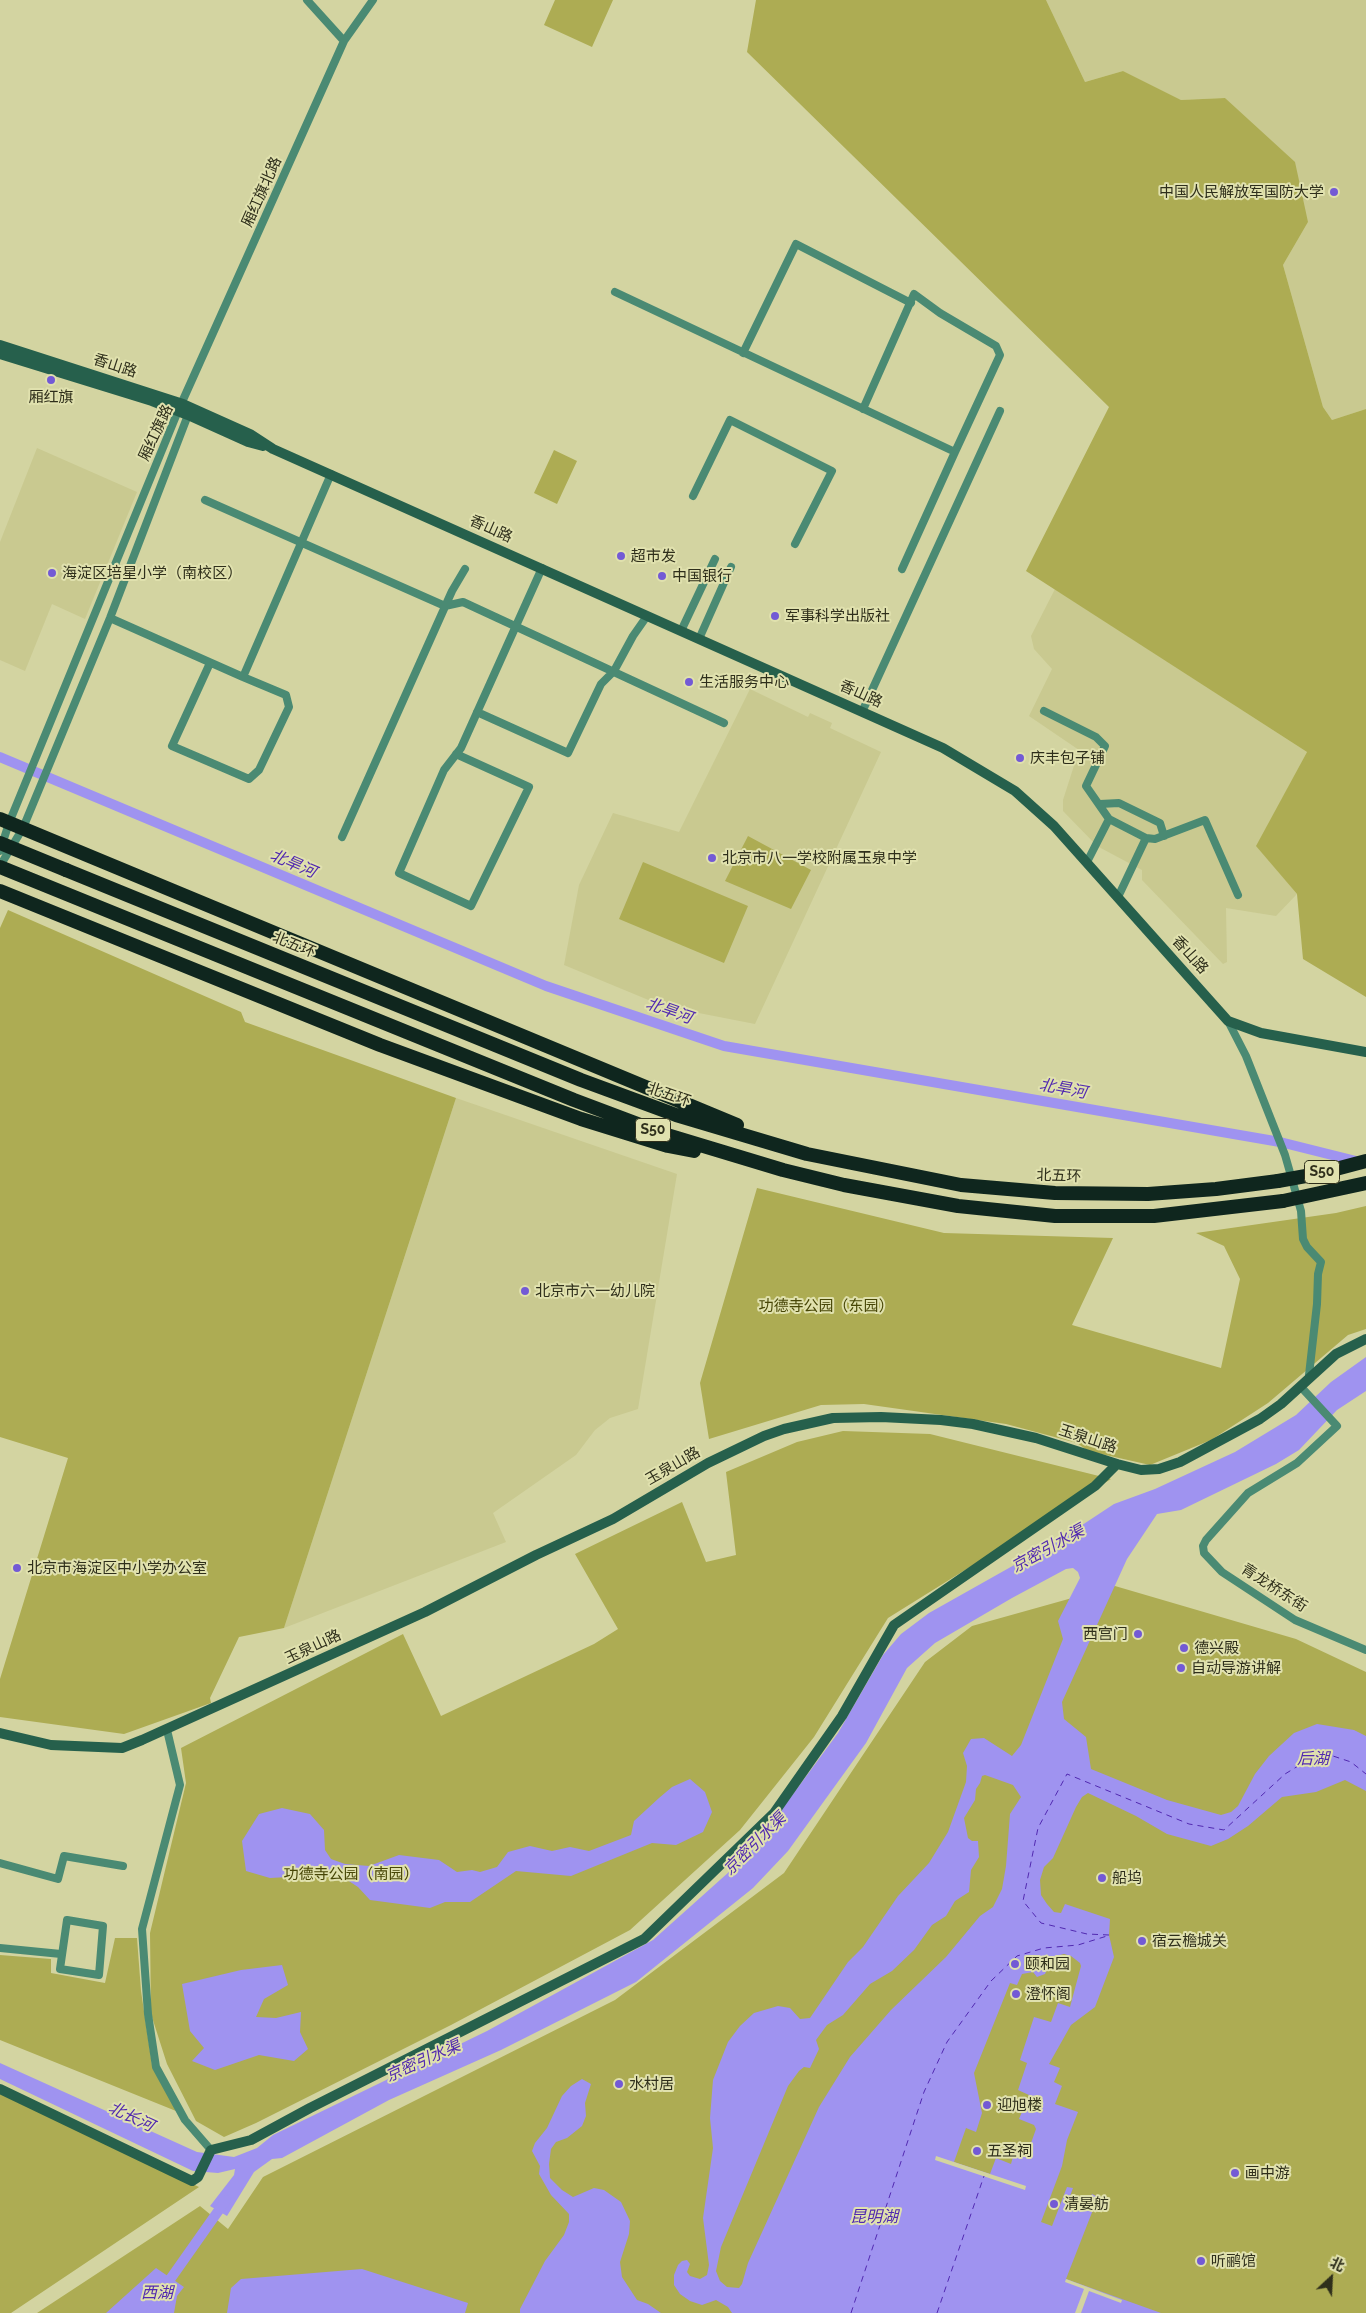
<!DOCTYPE html>
<html>
<head>
<meta charset="utf-8">
<style>
	body { margin:0 }
	#map { position:relative; width:1366px; height:2313px; overflow:hidden; background:#d3d4a1; font-family:Raleway,"Noto Sans SC",sans-serif }
	canvas { display:block }
	.north { position:absolute; left:1306px; top:2253px; width:50px; height:50px; -webkit-text-stroke:4px #e0e1ae; paint-order:stroke; rotate:25deg; font-size:14px; font-weight:700; line-height:20px; text-align:center; color:#2f2f1b }
	.north::after { content:''; display:block; margin:auto; width:18px; height:22px; background:#2f2f1b; clip-path:polygon(50% 0,100% 100%,50% 72%,0 100%) }
</style>
</head>
<body>
<div id="map">
<canvas width="1366" height="2313"></canvas>
<div class="north">北</div>
</div>
<script>
const context = document.querySelector('canvas').getContext('2d');
context.lineJoin = 'round';
function paint(path, color) { context.fillStyle = color; context.fill(path, 'evenodd'); }
const toPath = rows => new Path2D(rows.map(r => 'M' + r).join(''));
function trace(path, color, width, dash) { context.strokeStyle = color; context.lineWidth = width; context.lineCap = dash ? 'butt' : 'round'; context.setLineDash(dash || []); context.stroke(path); }
function label(font, color, halo, rows, align = 'center') {
  context.font = font + ' Raleway,"Noto Sans SC",sans-serif'; context.lineWidth = 4; context.setLineDash([]); context.textBaseline = 'middle'; context.strokeStyle = halo; context.fillStyle = color; for (const [text, x, y, turn = 0] of rows) {
    context.save(); context.translate(x, y); context.rotate((+turn || 0) * Math.PI / 180); context.textAlign = isNaN(turn) ? turn : align; if (halo) context.strokeText(text, 0, 0); context.fillText(text, 0, 0); context.restore();
  }
}
paint(toPath([
	[1046,0,1366,0,1366,409,1332,420,1323,407,1283,265,1308,222,1225,98,1181,100,1123,71,1085,82],
	[37,448,137,492,85,619,52,604,25,671,0,660,0,542],
	[1055,589,1307,752,1257,846,1297,894,1276,916,1226,908,1227,962,1223,964,1142,880,1142,870,1097,846,1063,811,1063,800,1079,750,1029,716,1052,669,1034,649,1031,636],
	[750,689,808,717,810,713,832,723,830,728,881,752,755,1024,663,1006,564,965,579,885,613,813,679,832],
	[456,1098,677,1174,638,1409,610,1418,595,1430,576,1455,493,1513,506,1542,284,1628]
]), '#c9c990');
paint(toPath([
	[555,0,613,0,592,47,544,25],
	[756,0,1046,0,1085,82,1123,71,1181,100,1225,98,1295,162,1308,222,1283,265,1323,407,1332,420,1366,409,1366,997,1303,959,1297,894,1256,846,1307,752,1026,571,1109,407,747,52],
	[554,450,577,461,557,504,534,493],
	[748,836,811,870,791,909,725,881],
	[643,862,748,906,724,963,619,919],
	[8,910,241,1012,245,1022,456,1098,284,1628,239,1637,210,1698,211,1703,124,1734,0,1717,0,1679,68,1458,0,1437,0,928],
	[757,1188,944,1233,1113,1238,1072,1325,1221,1368,1240,1279,1224,1246,1196,1233,1336,1213,1366,1206,1366,1329,1348,1335,1268,1403,1211,1440,1150,1465,1088,1451,1077,1443,1006,1424,864,1404,821,1405,709,1439,700,1383],
	[843,1431,930,1434,1111,1479,888,1618,814,1737,740,1830,630,1930,451,2025,256,2123,224,2137,196,2121,167,2064,151,2014,150,1933,186,1783,181,1748,403,1634,441,1716,594,1644,618,1629,575,1554,682,1502,706,1562,736,1555,726,1472,797,1442],
	[1115,1586,1296,1639,1366,1672,1366,2313,37,2313,200,2206,228,2229,263,2177,615,2000,784,1873,925,1662,972,1626],
	[115,1938,137,1938,141,1991,152,2065,176,2111,0,2040,0,1955,51,1959,51,1973,105,1983],
	[0,2093,199,2187,11,2313,0,2313]
]), '#adac53');
paint(toPath([
	[1366,1357,1366,1391,1337,1410,1299,1450,1276,1464,1181,1510,1157,1514,1127,1559,1062,1702,1064,1719,1086,1737,1091,1769,1167,1800,1221,1815,1231,1812,1238,1806,1255,1774,1269,1756,1294,1733,1317,1724,1354,1730,1366,1736,1366,1791,1345,1780,1316,1792,1282,1797,1248,1826,1228,1839,1211,1846,1167,1834,1136,1816,1088,1793,1082,1797,1076,1807,1053,1858,1044,1867,1040,1880,1041,1895,1047,1904,1054,1912,1061,1913,1065,1904,1110,1919,1109,1935,1114,1957,1095,2007,1071,2025,1049,2064,1060,2068,1054,2082,1062,2086,1055,2104,1078,2112,1067,2140,1062,2166,1041,2222,1052,2226,1067,2187,1073,2188,1070,2196,1087,2204,1092,2194,1098,2197,1066,2279,1161,2313,732,2313,728,2307,716,2300,702,2305,690,2301,680,2294,674,2285,674,2275,678,2265,682,2261,687,2260,690,2264,687,2272,690,2276,700,2279,707,2275,709,2265,703,2218,713,2148,710,2118,713,2080,728,2042,740,2026,754,2013,778,2006,790,2008,800,2019,810,2018,848,1962,863,1947,898,1896,929,1863,948,1832,966,1782,967,1766,963,1753,971,1739,984,1738,1012,1756,1021,1745,1063,1639,1058,1621,1080,1578,1078,1572,1073,1568,1066,1569,1012,1598,935,1643,907,1668,866,1743,788,1851,753,1888,636,1982,501,2050,389,2100,282,2158,272,2159,254,2172,227,2216,210,2206,234,2175,235,2169,218,2173,193,2171,0,2079,0,2063,197,2152,234,2157,257,2148,273,2135,487,2031,653,1940,749,1854,838,1733,883,1655,901,1634,929,1613,1064,1537,1114,1504,1155,1489,1235,1452,1296,1415,1331,1382],
	[985,1775,1013,1785,1021,1797,1010,1814,1006,1866,1002,1889,993,1907,980,1916,946,1957,891,2010,850,2057,819,2107,748,2263,742,2284,739,2288,727,2287,720,2281,716,2271,721,2247,788,2086,799,2071,804,2067,810,2068,819,2049,816,2040,827,2025,843,2015,870,1984,892,1971,914,1950,932,1925,946,1916,955,1901,969,1892,971,1870,979,1857,978,1841,972,1841,968,1838,964,1818,975,1800,976,1789,980,1783,982,1776],
	[1064,1954,1071,1956,1080,1963,1081,1966,1070,2007,1058,2003,1051,2022,1034,2017,1020,2060,1027,2063,1018,2090,1029,2095,1019,2119,1034,2125,1036,2129,1026,2157,1014,2153,1011,2164,996,2158,990,2174,954,2162,966,2128,976,2132,982,2113,974,2073,1010,1983,1017,1985,1022,1974,1033,1972,1037,1977,1045,1974,1048,1967,1057,1962,1060,1955],
	[690,1779,705,1792,712,1812,703,1832,676,1845,652,1843,571,1876,516,1871,470,1902,445,1902,430,1908,370,1900,358,1887,335,1872,307,1876,270,1878,246,1871,242,1841,259,1814,282,1808,310,1814,324,1830,325,1850,331,1859,345,1864,369,1866,399,1855,439,1860,457,1872,472,1870,480,1872,497,1867,508,1852,530,1846,552,1851,570,1847,589,1851,631,1835,634,1821,659,1798,672,1787],
	[282,1965,288,1985,264,1999,256,2017,276,2018,301,2012,300,2032,308,2049,294,2061,259,2055,215,2070,192,2061,204,2048,190,2031,182,1984,241,1970],
	[582,2079,591,2084,585,2103,586,2116,582,2126,567,2138,556,2142,551,2149,549,2164,550,2178,562,2190,573,2197,594,2188,604,2190,621,2202,630,2221,629,2234,620,2262,622,2277,637,2300,648,2304,661,2313,520,2313,520,2309,545,2261,564,2235,569,2222,569,2214,551,2195,539,2174,540,2166,532,2151,535,2143,547,2128,562,2096,571,2086],
	[156,2268,184,2287,177,2296,174,2313,106,2313],
	[362,2269,468,2303,465,2313,227,2313,231,2288,241,2279]
]), '#9f93f0');
paint(toPath([
	[936,2156,1026,2186,1025,2190,935,2160],
	[1066,2279,1122,2300,1121,2303,1089,2291,1081,2313,1075,2313,1084,2289,1065,2282]
]), '#d3d4a1');
trace(toPath([
	[0,757,546,986,724,1046,1280,1142,1360,1162],
	[151,2313,171,2278,226,2200]
]), '#9f93f0', 10);
trace(toPath([
	[1109,1935,1087,1934,1041,1923,1023,1901,1038,1828,1067,1774,1189,1824,1224,1830,1285,1774,1321,1752,1351,1762,1366,1774],
	[851,2313,924,2092,947,2042,991,1981,1017,1956,1044,1948,1078,1945,1107,1936],
	[937,2313,984,2176]
]), '#5129b0', 1, [6, 5]);
trace(toPath([
	[344,41,373,0],
	[615,292,955,452,902,569],
	[743,353,796,244,911,303],
	[863,409,914,294,940,313,996,346,1000,355,955,452],
	[693,496,730,420,832,471,795,544],
	[205,500,445,606,463,602,724,723],
	[110,618,243,677],
	[681,631,715,559],
	[699,639,731,567],
	[210,663,172,746,249,779,259,770,289,707,286,695,243,677,331,474],
	[1044,711,1096,737,1105,746,1086,786,1109,819],
	[477,712,568,753,601,684,614,671,633,636,647,616],
	[862,712,1000,411],
	[456,754,529,787,471,906,399,873,444,770,461,748,542,568],
	[1100,804,1119,803,1160,823,1164,836],
	[342,837,452,591,465,569],
	[1146,838,1155,839,1205,820,1238,895],
	[0,851,9,823,178,411,344,41,307,0],
	[1087,862,1109,819,1146,838,1118,897],
	[0,866,23,828,110,618,188,415,186,411],
	[1228,1021,1246,1056,1285,1155,1301,1211,1303,1239,1307,1247,1321,1262,1318,1274,1317,1304,1309,1375],
	[1301,1387,1337,1426,1297,1463,1248,1493,1206,1540,1203,1546,1204,1553,1222,1572,1295,1620,1366,1650],
	[167,1730,180,1785,142,1929,148,2014,156,2067,185,2120,211,2150],
	[0,1863,58,1879,64,1856,123,1866],
	[67,1920,103,1926,99,1975,60,1969,67,1920],
	[0,1948,61,1954]
]), '#4a8a73', 8);
trace(toPath([
	[0,345,183,404,250,434,273,449,943,748,1015,791,1054,826,1228,1021,1261,1033,1366,1052],
	[0,354,152,401,188,415,248,442,263,446],
	[0,1733,51,1745,122,1748,142,1740,425,1612,536,1555,613,1519,708,1463,764,1436,784,1429,833,1418,881,1417,941,1420,973,1424,1036,1438,1117,1464,1141,1470,1159,1469,1180,1462,1260,1419,1281,1404,1336,1354,1366,1339],
	[0,2089,192,2181,198,2177,211,2150,251,2140,310,2108,644,1939,774,1813,842,1716,894,1625,1095,1486,1117,1464]
]), '#26604c', 10);
trace(toPath([
	[0,819,737,1125],
	[0,867,574,1100,667,1135,783,1170,844,1185,958,1206,1055,1216,1154,1216,1283,1201],
	[66,870,581,1080,676,1115,807,1154,961,1185,1055,1193,1148,1194,1216,1189,1278,1181],
	[0,891,380,1045,581,1119,668,1146,694,1151]
]), '#0f261e', 14);
trace(toPath([
	[0,843,66,870],
	[1278,1181,1317,1174,1366,1161],
	[1283,1201,1366,1183]
]), '#0f261e', 14);
for (const [x, y, r, color] of [
	[1334,192,5,"#735ad5"],
	[51,380,5,"#735ad5"],
	[621,556,5,"#735ad5"],
	[52,573,5,"#735ad5"],
	[662,576,5,"#735ad5"],
	[775,616,5,"#735ad5"],
	[689,682,5,"#735ad5"],
	[1020,758,5,"#735ad5"],
	[712,858,5,"#735ad5"],
	[525,1291,5,"#735ad5"],
	[17,1568,5,"#735ad5"],
	[1138,1634,5,"#735ad5"],
	[1184,1648,5,"#735ad5"],
	[1181,1668,5,"#735ad5"],
	[1102,1878,5,"#735ad5"],
	[1142,1941,5,"#735ad5"],
	[1015,1964,5,"#735ad5"],
	[1016,1994,5,"#735ad5"],
	[619,2084,5,"#735ad5"],
	[987,2105,5,"#735ad5"],
	[977,2151,5,"#735ad5"],
	[1235,2173,5,"#735ad5"],
	[1054,2204,5,"#735ad5"],
	[1201,2261,5,"#735ad5"]
]) { const dot = new Path2D(); dot.arc(x, y, r, 0, 2 * Math.PI); context.fillStyle = color; context.fill(dot); trace(dot, '#e0e1ae', 2); }
for (const [x, y, w] of [
	[653,1130,35],
	[1322,1172,35]
]) { const box = new Path2D(); box.roundRect(x - w / 2, y - 11.5, w, 23, 4); context.fillStyle = '#e0e1ae'; context.fill(box); trace(box, '#2f2f1b', 1); }
label('bold 14px', '#2f2f1b', null, [
	["S50",653,1130],
	["S50",1322,1172]
]);
label('15px', '#2f2f1b', '#e0e1ae', [
	["厢红旗北路",262,192,-66],
	["香山路",115,366,18],
	["厢红旗路",156,433,-65],
	["香山路",491,529,24],
	["香山路",861,694,24],
	["北五环",294,945,22],
	["香山路",1190,955,48],
	["北五环",669,1095,19],
	["北五环",1059,1176,2],
	["玉泉山路",1088,1439,18],
	["玉泉山路",673,1466,-30],
	["青龙桥东街",1274,1588,33],
	["玉泉山路",313,1647,-25]
]);
label('15px', '#2f2f1b', '#e0e1ae', [
	["中国人民解放军国防大学",1324,192,"right"],
	["厢红旗",51,397,"center"],
	["超市发",631,556],
	["海淀区培星小学（南校区）",62,573],
	["中国银行",672,576],
	["军事科学出版社",785,616],
	["生活服务中心",699,682],
	["庆丰包子铺",1030,758],
	["北京市八一学校附属玉泉中学",722,858],
	["北京市六一幼儿院",535,1291],
	["北京市海淀区中小学办公室",27,1568],
	["西宫门",1128,1634,"right"],
	["德兴殿",1194,1648],
	["自动导游讲解",1191,1668],
	["船坞",1112,1878],
	["宿云檐城关",1152,1941],
	["颐和园",1025,1964],
	["澄怀阁",1026,1994],
	["水村居",629,2084],
	["迎旭楼",997,2105],
	["五圣祠",987,2151],
	["画中游",1245,2173],
	["清晏舫",1064,2204],
	["听鹂馆",1211,2261]
], 'left');
label('15px', '#474606', '#e0e1ae', [
	["功德寺公园（东园）",826,1306],
	["功德寺公园（南园）",351,1874]
]);
label('italic 16px', '#5129b0', '#e0e1ae', [
	["北旱河",293,864,23],
	["北旱河",669,1011,19],
	["北旱河",1063,1089,10],
	["京密引水渠",1048,1549,-29],
	["后湖",1313,1759],
	["京密引水渠",755,1844,-45],
	["京密引水渠",423,2061,-24],
	["北长河",131,2117,25],
	["昆明湖",874,2217],
	["西湖",157,2293]
]);
</script>
</body>
</html>
